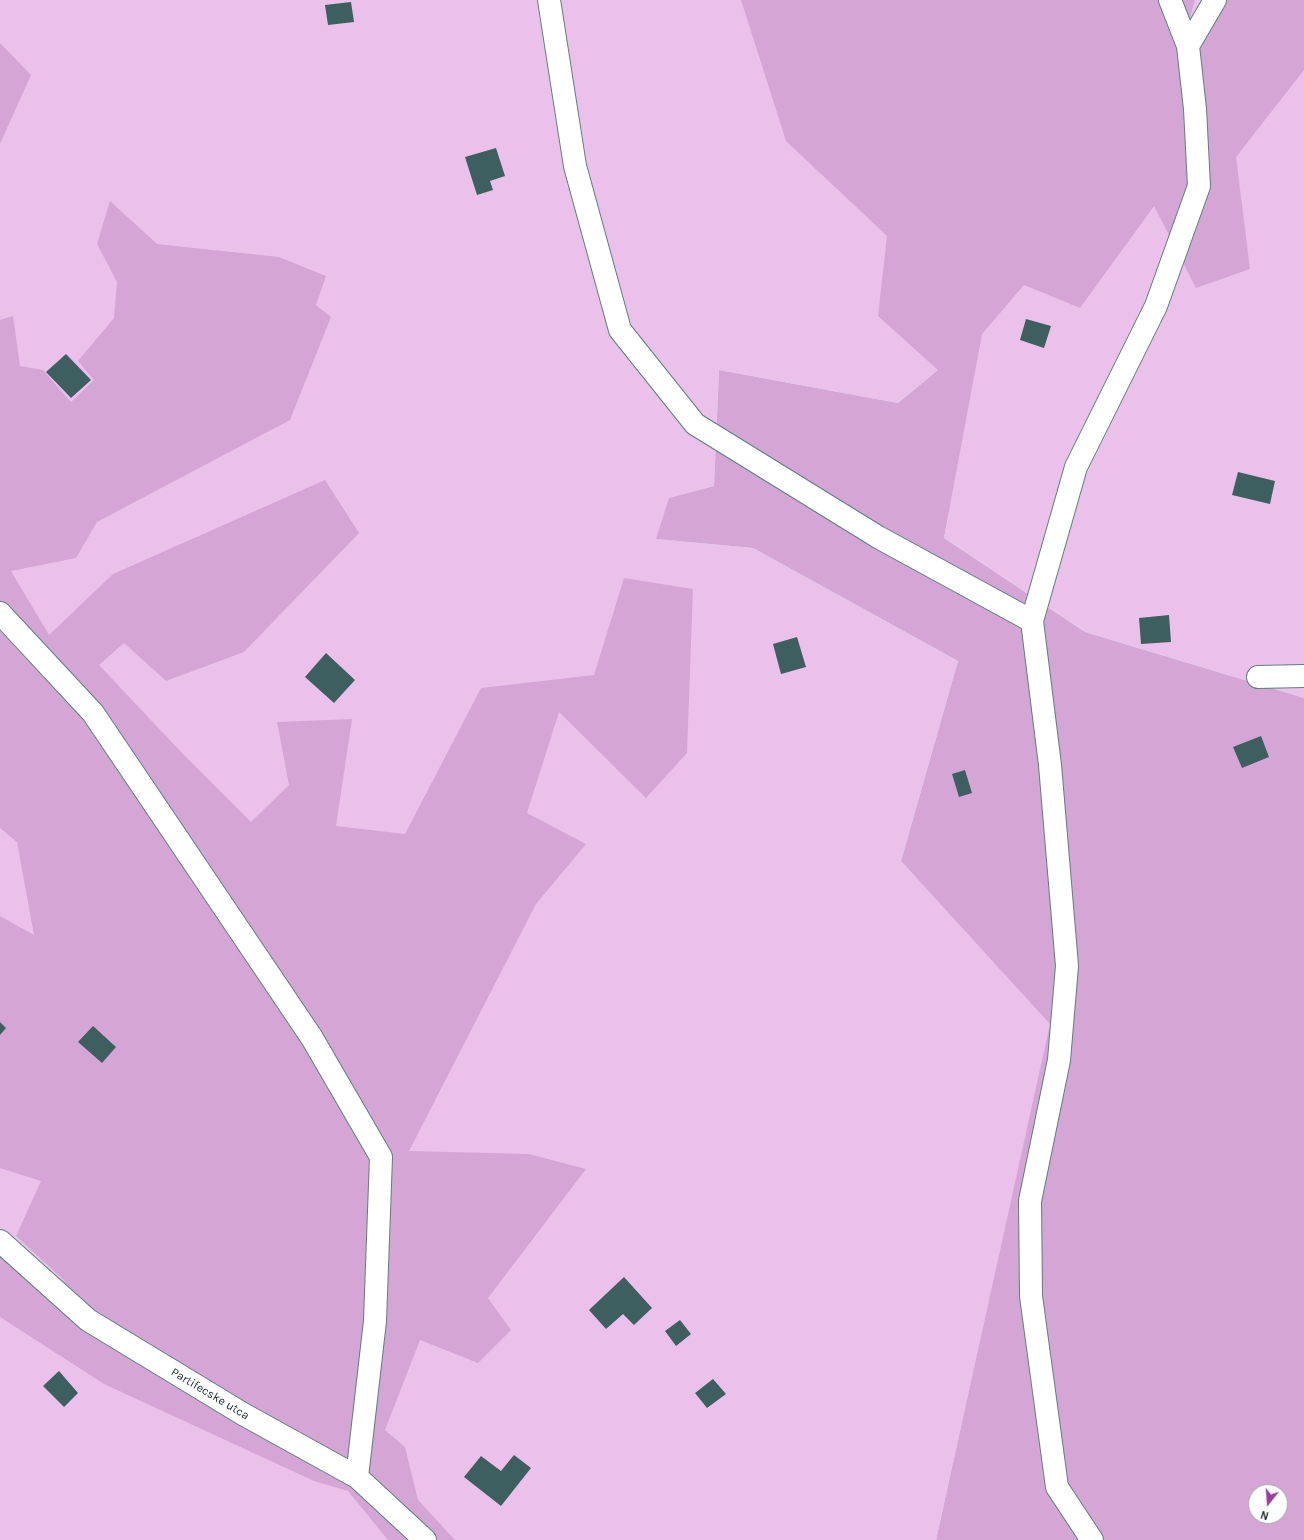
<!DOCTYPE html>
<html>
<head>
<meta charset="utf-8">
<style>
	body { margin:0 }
	#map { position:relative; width:1304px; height:1540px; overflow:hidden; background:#d6fcfc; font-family:Karla,sans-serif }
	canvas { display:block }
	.north { position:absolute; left:1248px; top:1484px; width:40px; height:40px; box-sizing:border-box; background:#fff; border:1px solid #a2a8a8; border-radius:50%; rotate:197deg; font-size:11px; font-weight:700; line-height:16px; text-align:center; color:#162525 }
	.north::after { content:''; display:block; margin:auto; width:14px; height:18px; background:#9d3ba2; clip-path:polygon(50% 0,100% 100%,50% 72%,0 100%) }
</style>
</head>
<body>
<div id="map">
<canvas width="1304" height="1540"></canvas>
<div class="north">N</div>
</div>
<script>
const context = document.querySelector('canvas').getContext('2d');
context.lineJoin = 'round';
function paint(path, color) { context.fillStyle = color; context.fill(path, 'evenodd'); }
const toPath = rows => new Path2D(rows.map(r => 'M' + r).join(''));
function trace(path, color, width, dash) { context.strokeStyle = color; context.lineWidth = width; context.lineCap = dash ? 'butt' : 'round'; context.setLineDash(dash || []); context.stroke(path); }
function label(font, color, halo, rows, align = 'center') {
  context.font = font + ' Karla,sans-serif'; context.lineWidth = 4; context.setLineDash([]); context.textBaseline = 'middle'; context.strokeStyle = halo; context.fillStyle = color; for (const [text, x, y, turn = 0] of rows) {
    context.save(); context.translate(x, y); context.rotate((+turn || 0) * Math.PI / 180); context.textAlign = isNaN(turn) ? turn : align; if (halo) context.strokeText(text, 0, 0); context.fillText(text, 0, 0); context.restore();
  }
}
paint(toPath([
	[0,0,1304,0,1304,698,1085,632,944,538,981,335,898,403,719,370,714,486,670,498,657,539,753,548,958,661,901,861,1051,1023,936,1540,0,1540]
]), '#ebc1eb');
paint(toPath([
	[741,0,1195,0,1188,25,1228,0,1304,0,1304,70,1236,157,1250,269,1196,288,1154,206,1080,308,1024,285,982,334,944,538,1085,632,1304,698,1304,1540,936,1540,1050,1024,901,861,958,661,753,548,656,539,669,498,714,486,719,370,898,403,938,370,878,316,887,236,786,141],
	[1256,1492,1280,1492,1280,1516,1256,1516],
	[0,43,31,75,0,144],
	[110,201,157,244,279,257,326,276,316,305,331,317,290,420,97,522,76,558,11,571,49,635,113,574,325,480,359,533,244,652,166,681,124,643,99,665,182,753,251,822,289,785,277,722,352,719,336,826,405,834,481,688,594,675,624,578,693,589,687,753,646,798,559,712,527,813,586,844,536,904,409,1151,529,1154,586,1169,488,1298,511,1330,478,1363,420,1340,385,1430,405,1447,418,1500,455,1540,388,1540,348,1491,314,1481,104,1384,0,1317,0,1249,66,1282,16,1236,41,1181,0,1168,0,916,34,935,17,842,0,828,0,320,13,316,20,366,43,370,71,402,94,380,78,361,114,318,117,282,97,244]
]), '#d5a6d5');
paint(toPath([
	[351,2,354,22,328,25,325,5],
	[496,148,505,176,490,181,493,190,477,195,465,157],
	[1026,319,1051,326,1044,348,1020,340],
	[66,354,91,380,71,398,46,372],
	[1238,472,1275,481,1270,504,1232,495],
	[1169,615,1171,642,1141,644,1139,618],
	[797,637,806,667,781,674,773,644],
	[326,653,355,680,334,703,305,677],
	[1261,736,1269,757,1242,768,1233,747],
	[965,770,972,793,959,797,952,774],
	[0,1022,6,1028,0,1035],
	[93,1026,116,1047,102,1063,78,1042],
	[624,1277,652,1308,634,1325,623,1314,606,1329,589,1310],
	[680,1320,691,1334,676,1346,665,1331],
	[59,1371,78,1393,64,1407,43,1386],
	[713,1379,726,1394,707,1408,695,1393],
	[514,1455,531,1468,501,1506,464,1477,481,1456,501,1471]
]), '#3d5f5f');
const street = toPath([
	[549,0,575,166,620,330,695,424,878,537,1032,621],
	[1170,0,1188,46],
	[0,613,93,713,312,1038,381,1157,375,1321,357,1477],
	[1258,677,1304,676],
	[0,1241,88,1320,243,1414,357,1477,425,1540],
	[1092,1540,1057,1487,1031,1296,1030,1201,1059,1060,1067,966,1050,765,1032,621,1076,467,1156,306,1199,186,1195,109,1188,46,1215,0]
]);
trace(street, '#5d7f80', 24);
trace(street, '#fff', 22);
label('12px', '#162525', '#fff', [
	["Partifecske utca",210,1394,31]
]);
</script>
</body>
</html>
